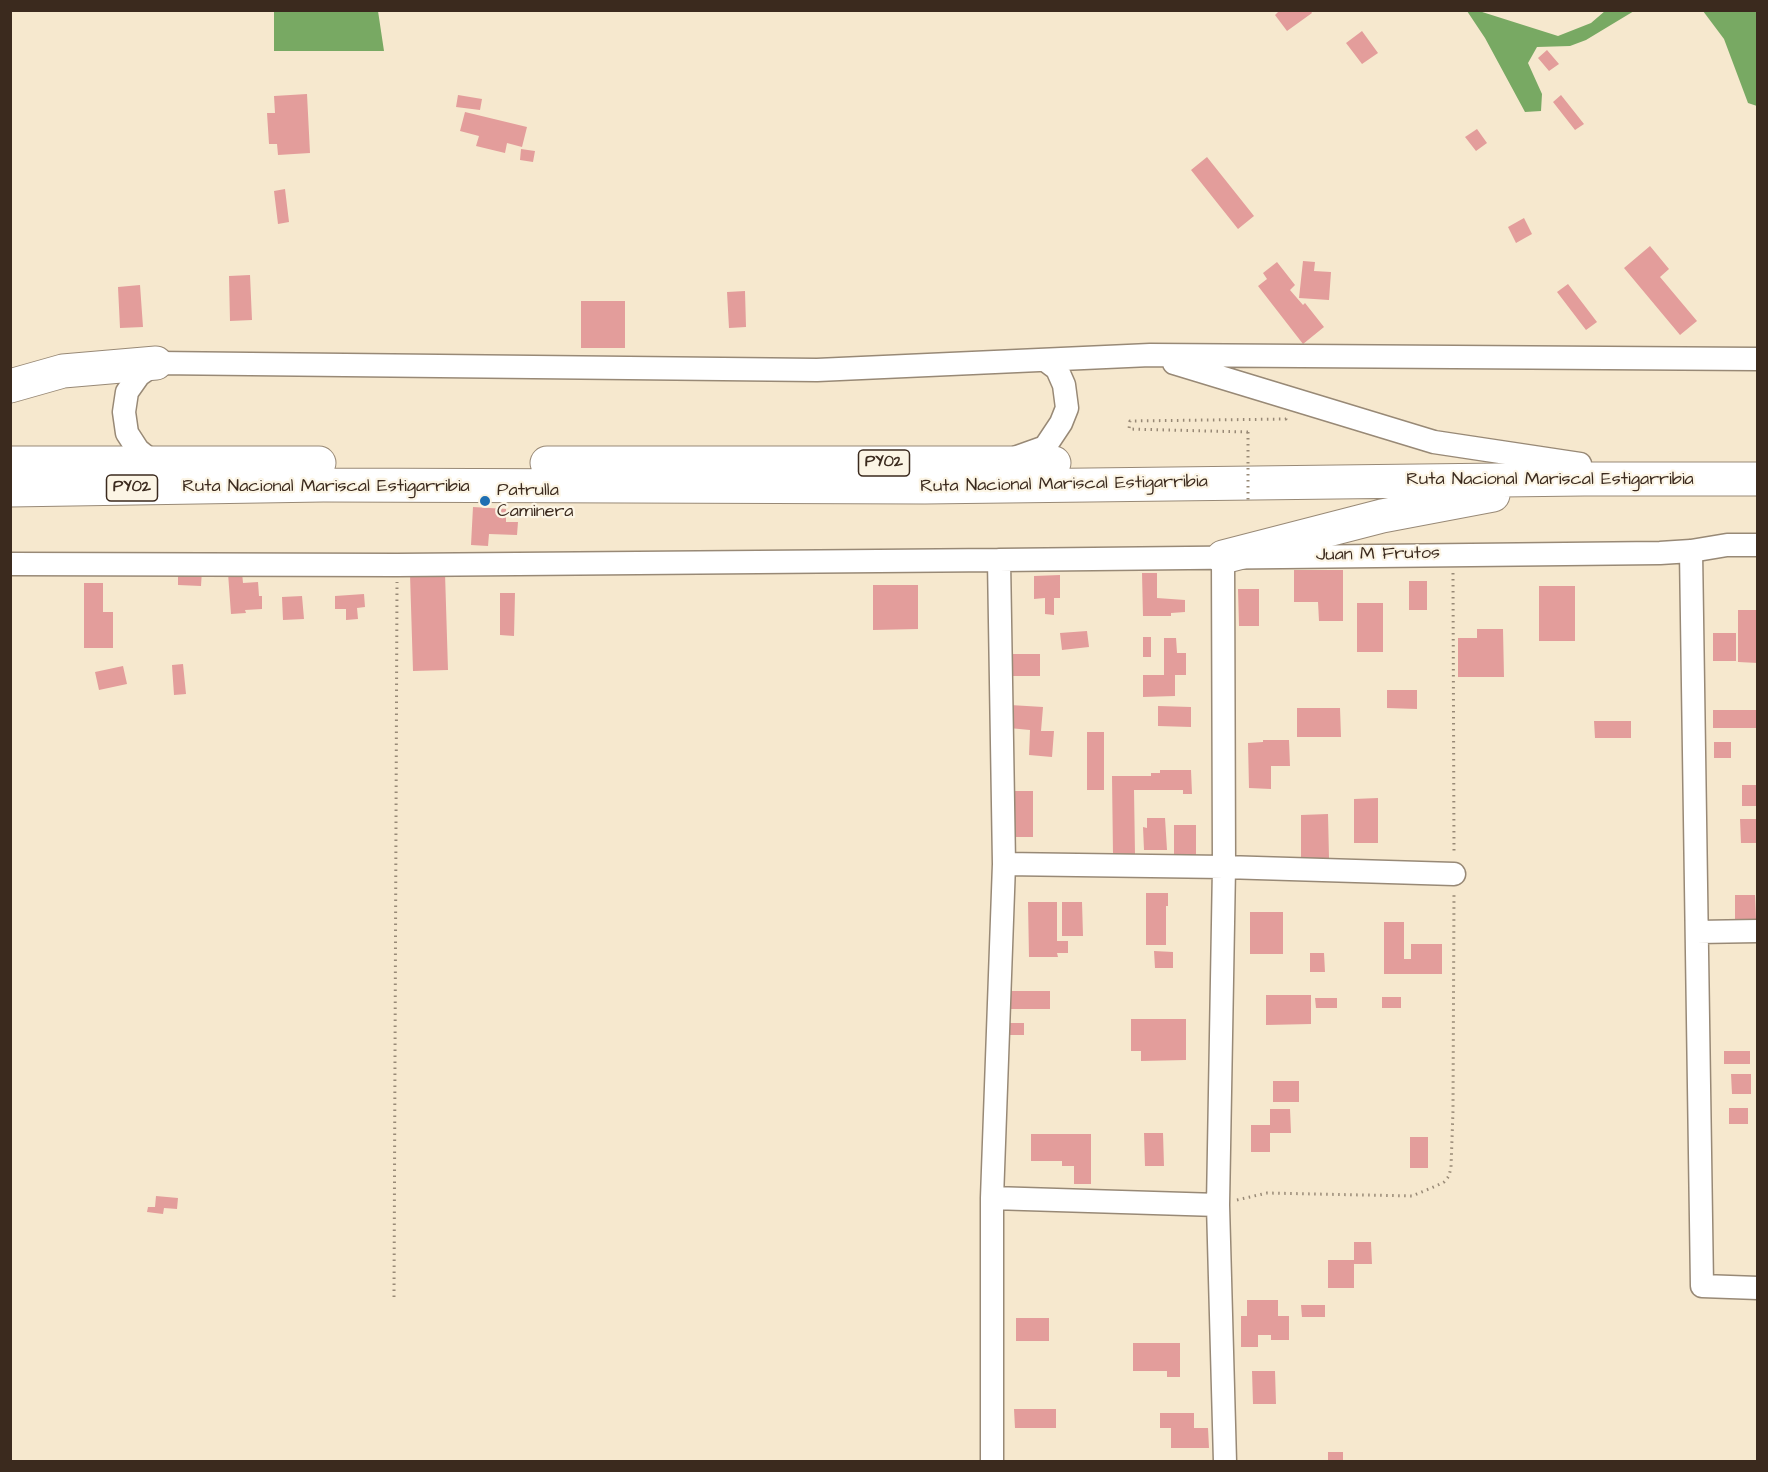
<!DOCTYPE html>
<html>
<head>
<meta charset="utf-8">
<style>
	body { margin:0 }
	#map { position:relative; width:1768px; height:1472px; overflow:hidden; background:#f6e8ce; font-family:"Architects Daughter",sans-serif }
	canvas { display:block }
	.frame { position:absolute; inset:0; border:12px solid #3b2a1e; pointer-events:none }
</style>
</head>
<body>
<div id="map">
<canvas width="1768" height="1472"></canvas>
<div class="frame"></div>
</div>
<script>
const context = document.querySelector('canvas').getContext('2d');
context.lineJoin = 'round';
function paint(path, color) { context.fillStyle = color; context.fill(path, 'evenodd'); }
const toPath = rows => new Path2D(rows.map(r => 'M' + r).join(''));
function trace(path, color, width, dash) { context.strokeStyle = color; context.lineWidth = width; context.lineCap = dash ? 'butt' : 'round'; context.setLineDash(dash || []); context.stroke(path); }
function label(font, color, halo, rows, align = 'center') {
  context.font = font + ' "Architects Daughter",sans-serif'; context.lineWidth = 4.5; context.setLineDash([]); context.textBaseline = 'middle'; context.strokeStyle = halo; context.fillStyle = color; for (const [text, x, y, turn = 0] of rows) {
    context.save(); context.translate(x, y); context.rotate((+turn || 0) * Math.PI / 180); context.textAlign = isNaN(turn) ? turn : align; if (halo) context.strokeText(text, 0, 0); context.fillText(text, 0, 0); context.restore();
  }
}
paint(toPath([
	[274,11,378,11,384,51,274,51],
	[1467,11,1479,11,1558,36,1591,23,1605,11,1634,11,1586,40,1570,46,1537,47,1528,63,1542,94,1541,111,1525,112,1485,38],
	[1703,11,1757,11,1757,106,1748,103,1724,39]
]), '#78a963');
paint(toPath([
	[1280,10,1310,10,1312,13,1287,31,1275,15],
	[1362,31,1378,53,1362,64,1346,43],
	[1547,50,1559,64,1549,71,1538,58],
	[307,94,310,153,278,155,277,144,269,144,267,113,275,113,274,96],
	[458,95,482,99,480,110,456,107],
	[1561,95,1584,124,1575,130,1553,102],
	[465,112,527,127,522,147,507,143,505,153,476,146,479,136,460,131],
	[1477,129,1487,143,1476,151,1465,137],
	[521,149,535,151,533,162,520,160],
	[1207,157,1254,216,1238,229,1191,170],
	[285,189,289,222,278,224,274,191],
	[1524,218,1532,234,1516,243,1508,227],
	[1650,246,1669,269,1660,277,1697,321,1680,335,1624,268],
	[1303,261,1315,262,1314,271,1331,272,1329,300,1299,298],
	[1277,262,1295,285,1290,290,1303,305,1305,303,1324,327,1303,344,1258,286,1267,279,1263,273],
	[250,275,252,320,230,321,229,276],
	[1568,284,1597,322,1586,330,1557,292],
	[140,285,143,327,120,328,118,287],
	[745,291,746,327,729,328,727,292],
	[581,301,625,301,625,348,581,348],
	[473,507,506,509,506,522,518,522,517,535,489,534,488,546,471,545],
	[178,570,202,570,201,586,178,585],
	[1294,570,1343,570,1343,621,1319,621,1318,602,1294,602],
	[242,572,243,583,258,582,259,596,262,596,262,609,245,610,246,613,231,614,228,573],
	[445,573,448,670,413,671,410,574],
	[1142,573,1157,573,1157,598,1185,600,1185,612,1171,613,1171,616,1143,616],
	[1060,575,1060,598,1054,598,1054,615,1045,614,1045,598,1034,599,1034,576],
	[1409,581,1427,581,1427,610,1409,610],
	[84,583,103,583,103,612,113,612,113,648,84,648],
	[873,585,918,585,918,629,873,630],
	[1539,586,1575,586,1575,641,1539,641],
	[1238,589,1259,589,1259,626,1239,626],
	[500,593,515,593,514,636,500,635],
	[364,594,365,607,357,608,358,619,346,620,346,609,335,609,335,596],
	[302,596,304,619,283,620,282,597],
	[1357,603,1383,603,1383,652,1357,652],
	[1738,610,1758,610,1758,663,1738,662],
	[1477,629,1503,629,1504,677,1458,677,1458,638,1477,638],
	[1087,631,1089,647,1062,650,1060,633],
	[1713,633,1736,633,1736,661,1713,661],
	[1143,637,1151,637,1151,657,1143,657],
	[1164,638,1176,638,1177,653,1186,653,1186,675,1175,675,1175,696,1143,697,1143,675,1164,675],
	[1007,654,1040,654,1040,676,1007,676],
	[183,664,186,694,174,695,172,665],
	[123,666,127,684,99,690,95,672],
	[1387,690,1417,690,1417,709,1387,708],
	[1010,705,1043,707,1041,731,1054,731,1052,757,1029,755,1030,730,1009,728],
	[1158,706,1191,707,1191,727,1158,726],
	[1297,708,1340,708,1341,737,1297,737],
	[1713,710,1758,710,1758,728,1713,728],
	[1594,721,1631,721,1631,738,1595,738],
	[1087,732,1104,732,1104,790,1087,790],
	[1263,740,1289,740,1290,766,1271,766,1271,789,1249,788,1248,743,1263,742],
	[1714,742,1731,742,1731,758,1714,758],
	[1160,770,1191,770,1192,794,1183,794,1183,790,1134,790,1135,855,1113,855,1112,776,1151,776,1151,773,1160,773],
	[1742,785,1758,785,1758,806,1742,806],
	[1009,791,1033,791,1033,837,1010,837],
	[1378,798,1378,843,1354,843,1354,799],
	[1328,814,1329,858,1301,858,1301,815],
	[1147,818,1165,818,1167,850,1144,850,1143,827,1147,828],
	[1740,819,1757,819,1757,843,1741,843],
	[1174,825,1196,825,1196,857,1174,857],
	[1146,893,1168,893,1168,906,1166,906,1166,945,1146,945],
	[1735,895,1755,895,1756,919,1735,919],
	[1028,902,1057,902,1057,941,1068,941,1068,953,1057,953,1058,957,1029,957],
	[1062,902,1082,902,1083,936,1062,936],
	[1250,912,1283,912,1283,954,1250,954],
	[1384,922,1404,922,1404,959,1411,959,1411,944,1442,944,1442,974,1384,974],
	[1154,951,1173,952,1173,968,1155,968],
	[1310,953,1324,953,1325,972,1310,972],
	[1003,991,1050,991,1050,1009,1003,1009],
	[1266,995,1311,995,1311,1024,1266,1025],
	[1382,997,1401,997,1401,1008,1382,1008],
	[1315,998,1337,998,1337,1008,1316,1008],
	[1131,1019,1186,1019,1186,1060,1141,1061,1141,1051,1131,1051],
	[1008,1023,1024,1023,1024,1035,1009,1035],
	[1724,1051,1750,1051,1750,1064,1724,1064],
	[1731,1074,1751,1074,1751,1094,1732,1094],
	[1273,1081,1299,1081,1299,1102,1273,1102],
	[1729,1108,1748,1108,1748,1124,1729,1124],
	[1270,1109,1290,1109,1291,1133,1270,1133,1270,1152,1251,1152,1251,1125,1270,1125],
	[1144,1133,1163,1133,1164,1166,1145,1166],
	[1031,1134,1091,1134,1091,1184,1074,1184,1074,1166,1062,1166,1062,1161,1031,1161],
	[1410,1137,1428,1137,1428,1168,1410,1168],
	[156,1196,178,1198,177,1209,164,1208,163,1214,147,1212,148,1207,155,1207],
	[1354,1242,1371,1242,1372,1264,1354,1264,1354,1288,1328,1288,1328,1260,1354,1260],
	[1247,1300,1278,1300,1278,1316,1289,1316,1289,1340,1271,1340,1271,1335,1258,1335,1258,1347,1241,1347,1241,1316,1247,1316],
	[1301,1305,1325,1305,1325,1317,1302,1317],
	[1016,1318,1049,1318,1049,1341,1016,1341],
	[1133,1343,1180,1343,1180,1377,1167,1377,1167,1371,1133,1371],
	[1252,1371,1275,1371,1276,1404,1253,1404],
	[1014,1409,1056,1409,1056,1428,1015,1428],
	[1160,1413,1194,1413,1194,1428,1208,1428,1209,1448,1171,1448,1171,1428,1160,1428],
	[1328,1452,1343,1452,1343,1462,1328,1462]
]), '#e39d9b');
const minor = toPath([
	[1174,363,1434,442,1580,464],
	[1017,457,1045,447,1061,423,1067,408,1064,385,1057,369,1045,360],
	[154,463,138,450,127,433,124,412,127,392,139,375,156,363,817,370,1150,355,1758,359],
	[1691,551,1702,1286,1758,1288],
	[1223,557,1224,867,1218,1205,1225,1462],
	[10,564,397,565,999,560,1660,553,1691,551,1727,545,1758,545],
	[1004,864,1224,867,1454,874],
	[1697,932,1758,931],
	[992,1198,1218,1205],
	[992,1462,992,1198,1004,864,999,560]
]);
const highway = toPath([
	[10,386,63,371,156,363],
	[10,463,319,463],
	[547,463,1054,463],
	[10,490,323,485,925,487,1584,479,1758,479],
	[1223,557,1382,516,1493,495]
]);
trace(minor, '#988976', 25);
trace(highway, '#988976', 35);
trace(toPath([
	[1248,432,1129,429,1130,421,1286,419,1286,415],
	[1453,573,1454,855],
	[1237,1200,1267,1193,1412,1196,1436,1186,1444,1182,1449,1176,1451,1167,1453,1111,1454,891],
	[394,1297,397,582]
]), '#988976', 3, [1.5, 4.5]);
trace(minor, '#fff', 22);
trace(highway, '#fff', 33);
trace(toPath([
	[1248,432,1248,503]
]), '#988976', 3, [1.5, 4.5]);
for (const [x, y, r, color] of [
	[485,501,6,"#1f6fb2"]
]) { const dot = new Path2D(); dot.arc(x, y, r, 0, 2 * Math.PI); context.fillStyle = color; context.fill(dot); trace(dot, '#fcf5e5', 2); }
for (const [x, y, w] of [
	[884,463,51],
	[132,488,51]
]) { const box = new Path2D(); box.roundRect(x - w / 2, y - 13, w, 26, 4.5); context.fillStyle = '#fcf5e5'; context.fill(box); trace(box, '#3b2a1e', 1.5); }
label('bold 16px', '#3b2a1e', null, [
	["PY02",884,463],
	["PY02",132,488]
]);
label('18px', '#3b2a1e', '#fcf5e5', [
	["Ruta Nacional Mariscal Estigarribia",1550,480],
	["Ruta Nacional Mariscal Estigarribia",1064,485,-1],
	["Ruta Nacional Mariscal Estigarribia",326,487],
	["Juan M Frutos",1378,555,-1]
]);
label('18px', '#3b2a1e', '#fcf5e5', [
	["Patrulla",497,491],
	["Caminera",497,512]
], 'left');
</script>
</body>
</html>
